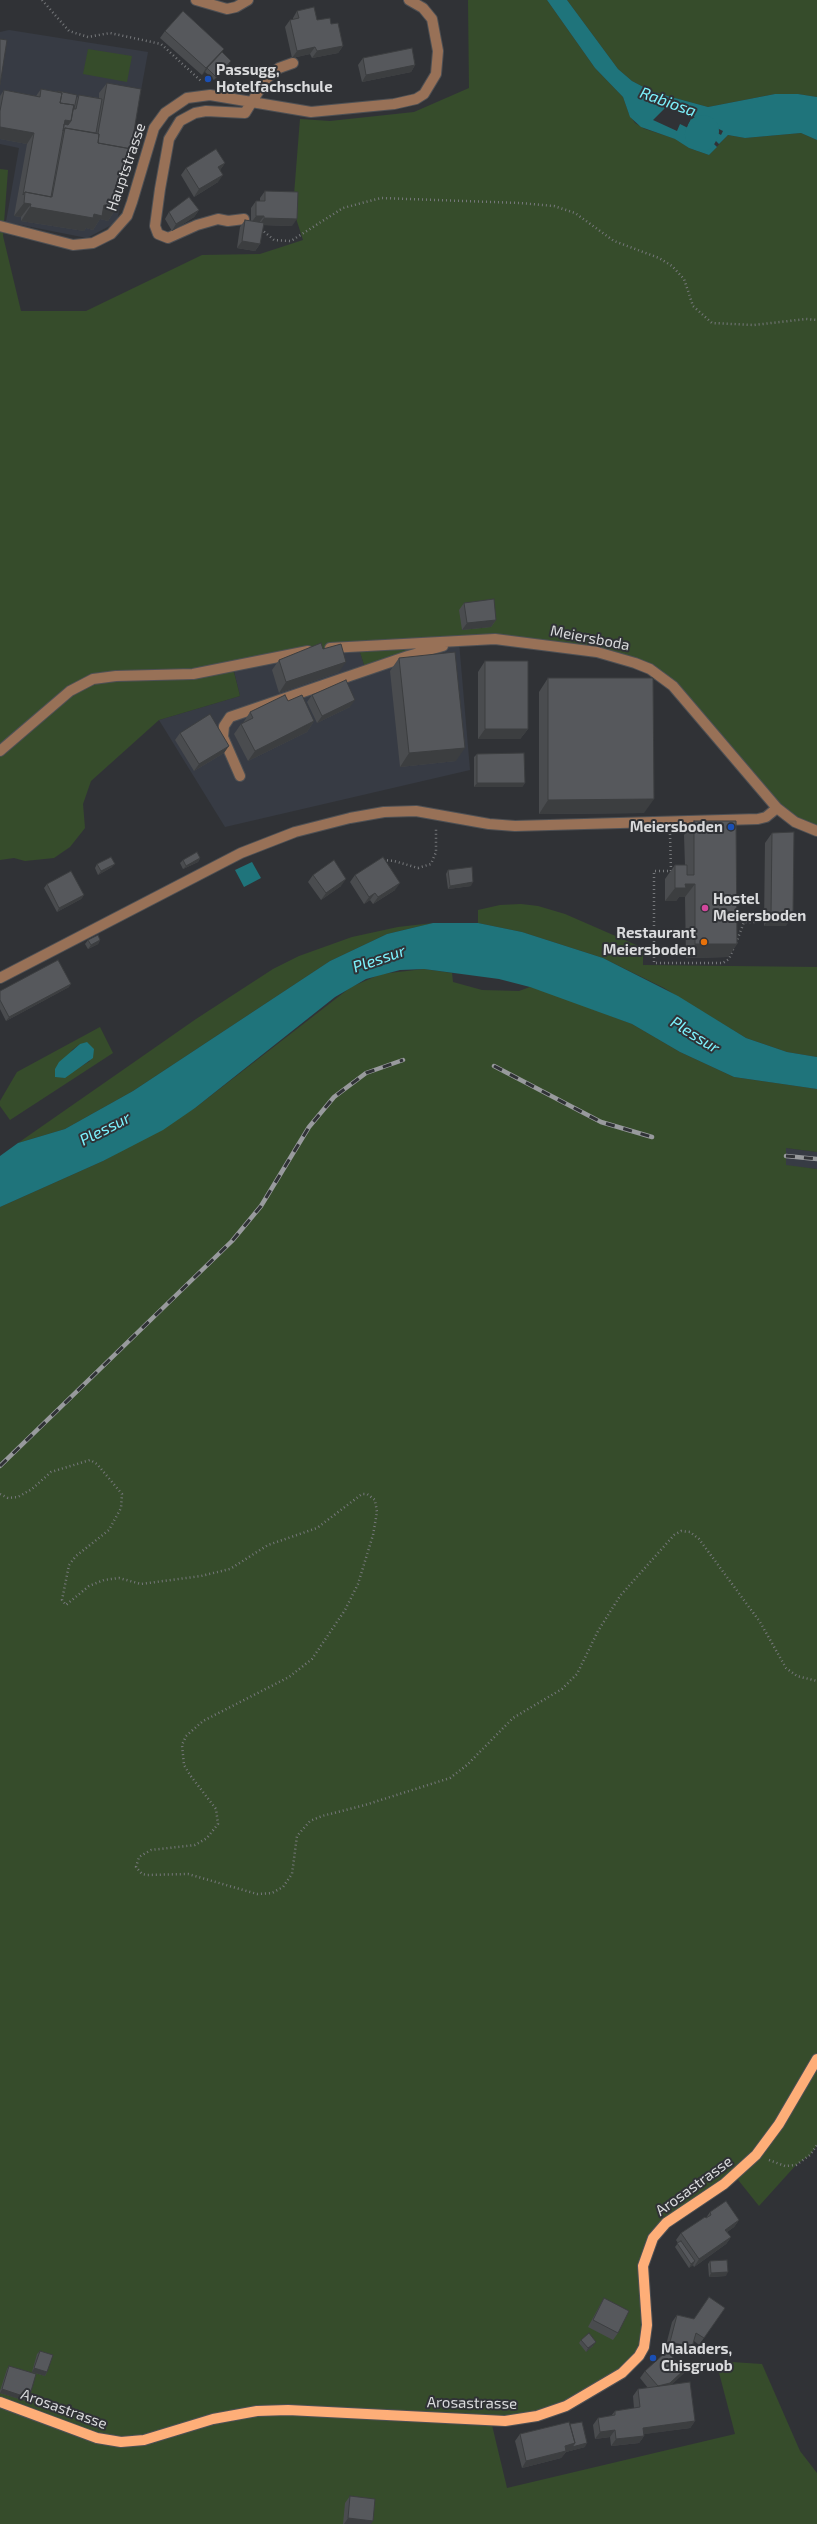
<!DOCTYPE html>
<html>
<head>
<meta charset="utf-8">
<style>
	body { margin:0 }
	canvas { display:block; background:#303236 }
</style>
</head>
<body>
<canvas width="817" height="2524"></canvas>
<script>
const context = document.querySelector('canvas').getContext('2d');
context.lineJoin = 'round';
function paint(path, color) { context.fillStyle = color; context.fill(path, 'evenodd'); }
const toPath = rows => new Path2D(rows.map(r => 'M' + r).join(''));
function trace(path, color, width, dash) { context.strokeStyle = color; context.lineWidth = width; context.lineCap = dash ? 'butt' : 'round'; context.setLineDash(dash || []); context.stroke(path); }
function label(font, color, halo, rows, align = 'center') {
  context.font = font + ' "Exo 2",sans-serif'; context.lineWidth = 4; context.setLineDash([]); context.textBaseline = 'middle'; context.strokeStyle = halo; context.fillStyle = color; for (const [text, x, y, turn = 0] of rows) {
    context.save(); context.translate(x, y); context.rotate((+turn || 0) * Math.PI / 180); context.textAlign = isNaN(turn) ? turn : align; if (halo) context.strokeText(text, 0, 0); context.fillText(text, 0, 0); context.restore();
  }
}
paint(toPath([
	[9,30,148,52,117,222,87,238,6,222,19,148,0,144,0,32],
	[459,642,470,770,225,827,159,720,240,696,233,667,310,651,358,646,366,671],
	[786,1148,817,1152,817,1169,786,1166]
]), '#373b44');
paint(toPath([
	[468,0,547,0,595,68,623,97,629,114,635,123,645,129,676,139,689,148,709,155,728,135,745,138,801,133,817,140,817,831,795,822,673,686,611,655,465,641,366,671,358,646,310,651,233,668,240,696,159,720,91,781,83,804,85,828,70,847,54,858,25,861,14,858,0,860,0,169,8,170,3,236,21,311,86,311,202,255,260,254,303,240,294,212,294,195,300,119,330,121,414,112,469,88],
	[567,0,817,0,817,97,798,94,775,94,708,107,653,92,632,81,618,69],
	[88,49,132,56,127,82,83,74],
	[521,904,538,906,565,914,643,948,643,965,817,967,817,1057,787,1052,746,1038,664,988,603,958,522,932,478,923,478,910,500,905],
	[433,923,387,934,330,961,133,1091,65,1129,18,1143,196,1019,273,969,299,956,352,937,398,927],
	[424,969,452,973,453,982,482,990,519,991,530,987,548,992,632,1024,680,1052,734,1077,817,1089,817,1152,786,1148,786,1165,817,1169,817,2145,810,2155,796,2165,759,2206,735,2176,674,2218,645,2256,647,2325,639,2356,566,2406,491,2421,507,2488,735,2434,716,2361,762,2364,800,2451,817,2473,817,2524,0,2524,0,1207,103,1161,195,1108,351,987,381,974],
	[100,1027,113,1053,10,1120,0,1106,0,1101,17,1072],
	[80,1044,90,1061,62,1078,72,1050]
]), '#364c2b');
paint(toPath([
	[547,0,567,0,618,69,632,81,653,92,708,107,775,94,798,94,817,97,817,140,801,133,745,138,728,135,719,144,710,135,688,125,691,119,721,135,723,131,682,111,665,108,653,120,677,131,680,124,708,138,717,147,709,155,689,148,675,139,641,127,630,117,623,97,595,68],
	[252,862,261,878,244,887,235,870],
	[433,923,478,923,522,932,603,958,678,996,746,1038,787,1052,817,1057,817,1089,734,1077,680,1052,632,1024,530,987,499,979,424,969,400,970,366,979,335,997,195,1108,163,1130,103,1161,0,1207,0,1156,18,1143,65,1129,133,1091,330,961,387,934],
	[87,1042,94,1049,93,1058,65,1078,55,1077,55,1069,59,1062,80,1044]
]), '#1f747b');
trace(toPath([
	[701,135,703,131]
]), '#1f747b', 32);
const minor = toPath([
	[196,0,227,9,236,7,248,0],
	[244,219,228,221,218,219,197,225,168,238,158,234,155,226,160,189,169,139,180,121,195,113,206,111,245,113,266,79,279,68,293,63],
	[0,226,73,245,93,243,111,234,127,216,132,202,154,128,165,113,187,98,210,95,311,112,394,104,416,99,424,94,436,74,438,51,432,19,423,8,409,0],
	[330,648,495,639,597,652,635,663,650,669,673,686,777,808,795,822,817,831],
	[0,751,70,691,93,679,116,676,193,674,308,651],
	[240,776,223,737,224,726,230,717,408,656,443,646],
	[0,978,241,853,295,832,350,818,384,812,416,811,489,824,515,826,758,819,766,817,777,808]
]);
const major = toPath([
	[0,2402,97,2438,121,2442,144,2440,213,2419,257,2411,288,2410,505,2421,537,2416,566,2406,622,2373,639,2356,644,2347,647,2325,643,2266,653,2238,666,2223,724,2184,756,2155,779,2124,817,2059]
]);
trace(minor, '#4e5054', 12);
trace(major, '#4e5054', 12);
trace(toPath([
	[42,0,69,31,88,37,110,33,161,44,202,82],
	[261,229,274,240,291,241,343,208,381,198,520,203,554,206,575,213,614,241,659,258,672,266,684,279,693,306,712,323,754,325,806,319,817,320],
	[670,834,671,871,654,871,654,963,723,963,729,959,734,947],
	[383,860,394,861,418,868,431,864,436,852,436,829],
	[736,943,744,922,757,922],
	[0,1494,8,1498,18,1497,32,1489,51,1472,90,1460,97,1464,122,1494,121,1508,109,1530,76,1556,69,1565,62,1600,66,1605,89,1586,104,1580,119,1578,141,1584,201,1576,230,1569,268,1545,317,1528,362,1494,367,1494,375,1500,377,1512,373,1535,358,1584,345,1610,312,1659,289,1677,203,1721,186,1736,182,1745,184,1765,190,1775,216,1809,218,1824,207,1838,195,1845,151,1850,144,1854,139,1857,136,1867,142,1874,147,1875,188,1874,257,1894,272,1893,283,1887,292,1874,297,1836,310,1821,322,1816,365,1805,450,1778,467,1765,513,1718,562,1689,577,1674,598,1631,620,1596,674,1535,681,1531,690,1532,699,1539,760,1622,786,1668,797,1676,817,1681],
	[769,2160,785,2166,796,2165,810,2155,817,2145]
]), '#76787b', 2.5, [1, 3]);
trace(minor, '#987157', 10);
trace(major, '#feae78', 10);
const rail = toPath([
	[494,1066,601,1122,652,1137],
	[786,1156,817,1159],
	[0,1466,232,1241,261,1206,309,1127,334,1097,366,1073,403,1060]
]);
trace(rail, '#989a9d', 4.5);
trace(rail, '#303236', 3, [9]);
paint(toPath([
	[297,11,317,20,331,24,343,46,338,53,312,58,310,54,292,58,285,27,290,20,293,20,293,18],
	[165,31,222,52,229,64,214,80,205,72,206,70,202,75,160,38],
	[363,58,415,65,411,72,362,82,358,65],
	[107,83,123,174,117,207,108,221,100,219,93,230,86,228,84,231,21,221,21,217,14,216,27,144,0,139,0,96,4,90,36,96,41,89,58,92,58,91,76,99,79,95,99,98,99,93],
	[225,163,220,170,218,182,194,197,181,175,186,168],
	[265,191,292,226,263,225,260,244,255,251,237,248,240,227,245,220,251,221,251,208,256,201,260,201,260,198],
	[199,210,194,217,172,231,165,219,169,212],
	[464,603,496,620,491,627,462,630,459,610],
	[323,649,339,672,279,693,272,670,279,660],
	[399,658,456,761,400,767,390,671],
	[485,661,528,729,520,739,478,739,478,672],
	[548,678,644,813,539,814,539,692],
	[312,695,350,707,317,723,307,702],
	[250,712,314,721,307,732,248,761,234,734,241,724,243,723],
	[180,733,224,753,194,771,175,740],
	[477,754,525,783,522,787,474,787,474,757],
	[694,821,737,944,728,957,686,958,685,897,679,897,676,901,665,901,665,879,675,865,685,865,684,835],
	[772,833,786,926,764,926,765,843],
	[200,858,198,862,183,869,180,863,183,860],
	[97,864,112,867,98,875,95,868],
	[448,870,471,886,448,889,446,874],
	[313,875,341,886,321,900,308,882],
	[355,875,395,890,373,904,370,900,364,904,350,882],
	[47,884,84,895,81,899,57,912,44,888],
	[88,940,100,940,98,944,88,949,85,944],
	[69,987,6,1021,0,1009,0,991],
	[710,2212,739,2220,734,2227,727,2232,731,2237,726,2244,694,2267,693,2265,689,2268,675,2247,678,2243,676,2240,681,2233,706,2218],
	[710,2261,726,2276,709,2277,708,2264],
	[604,2298,618,2333,613,2340,588,2327,600,2305],
	[725,2308,699,2345,694,2341,692,2347,687,2354,665,2349,672,2322,677,2315,694,2319],
	[581,2340,593,2346,586,2352,579,2343],
	[40,2351,47,2372,45,2376,32,2372,37,2354],
	[678,2363,688,2369,685,2372,671,2385,695,2421,690,2428,643,2434,644,2436,639,2443,611,2446,610,2437,595,2439,593,2425,598,2418,611,2416,615,2411,634,2408,633,2396,638,2389,648,2388,640,2378,645,2371],
	[9,2366,29,2398,26,2401,0,2393,0,2391,7,2369],
	[570,2424,585,2447,566,2452,561,2458,522,2468,515,2441,520,2434],
	[350,2496,371,2524,343,2524,345,2503]
]), '#4a4c4f');
paint(toPath([
	[343,46,338,53,312,58,317,51],
	[315,47,310,54,292,58,297,51],
	[224,49,219,56,202,75,206,68],
	[231,61,229,64,214,80,216,77],
	[415,65,411,72,362,82,366,75],
	[65,120,71,121,65,130,65,128,62,131],
	[0,127,34,133,27,144,0,139],
	[225,163,220,170,218,167],
	[125,165,129,166,120,179],
	[223,175,218,182,194,197,199,189],
	[24,203,94,214,104,205,117,207,108,221,100,219,93,230,86,228,84,231,21,221,30,207,31,204,21,217,14,216],
	[199,210,194,217,172,231,176,224],
	[256,216,264,216,259,223,251,223],
	[264,218,297,219,292,226,259,225],
	[242,241,260,244,255,251,237,248],
	[496,620,491,627,462,630,467,623],
	[346,662,339,672,279,693,286,682],
	[355,700,350,707,317,723,322,716],
	[314,721,307,732,248,761,255,751],
	[485,729,528,729,520,739,478,739],
	[229,746,224,753,194,771,199,764],
	[465,748,456,761,400,767,409,753],
	[477,783,525,783,522,787,474,787],
	[654,799,644,813,539,814,548,800],
	[200,858,198,862,183,869,186,866],
	[115,864,112,867,98,875,101,871],
	[346,879,341,886,321,900,326,893],
	[473,882,471,886,448,889,450,886],
	[400,883,395,890,373,904,378,897],
	[685,884,695,884,685,897,679,897,676,901,665,901,675,888],
	[375,893,370,900,364,904,369,897],
	[84,895,81,899,57,912,59,908],
	[771,915,793,915,786,926,764,926],
	[100,940,98,944,88,949,91,945],
	[695,944,737,944,728,957,686,958],
	[71,984,69,987,6,1021,9,1017],
	[739,2220,734,2227,720,2237,725,2230],
	[731,2237,726,2244,694,2267,699,2259],
	[695,2261,693,2265,689,2268,691,2264],
	[728,2272,726,2276,709,2277,711,2273],
	[596,2342,593,2346,586,2352,588,2348],
	[670,2342,692,2347,687,2354,665,2349],
	[34,2368,47,2372,45,2376,32,2372],
	[688,2369,685,2372,665,2391,653,2393,658,2386],
	[2,2389,29,2398,26,2401,0,2393],
	[695,2421,690,2428,638,2435,643,2428],
	[615,2430,610,2437,595,2439,600,2432],
	[644,2436,639,2443,611,2446,616,2439],
	[575,2443,587,2443,585,2447,566,2452,561,2458,522,2468,526,2461,565,2446],
	[348,2518,373,2521,371,2524,344,2524]
]), '#3c3e40');
const building = toPath([
	[314,7,317,20,330,18,331,24,338,23,343,46,317,51,315,47,297,51,290,20,299,18,297,11,314,7],
	[183,11,224,49,206,68,165,31,183,11],
	[0,39,7,40,0,85,0,39],
	[412,48,415,65,366,75,363,58,412,48],
	[222,52,231,61,216,77,207,68,222,52],
	[107,83,141,89,131,149,98,143,99,134,98,133,107,83],
	[41,89,62,93,60,103,74,105,71,121,65,120,51,197,25,192,23,195,34,133,0,127,0,111,4,90,40,97,41,89],
	[58,91,77,95,74,109,73,109,74,105,60,103,62,93,58,92,58,91],
	[79,95,102,99,96,133,65,128,63,131,64,124,68,125,71,121,73,109,76,109,79,95],
	[65,128,99,134,98,143,132,149,129,166,125,165,117,207,104,205,102,216,94,214,93,218,30,207,31,204,24,203,25,192,52,197,65,128],
	[216,149,225,163,218,167,223,175,199,189,186,168,216,149],
	[265,191,298,192,297,219,264,218,264,216,256,216,256,201,265,201,265,191],
	[189,197,199,210,176,224,169,212,189,197],
	[245,220,264,223,260,244,242,241,245,220],
	[494,599,496,620,467,623,464,603,494,599],
	[321,643,323,649,341,644,346,662,286,682,279,660,321,643],
	[455,652,465,748,409,753,399,658,455,652],
	[485,661,528,661,528,729,485,729,485,661],
	[548,678,653,678,654,799,548,800,548,678],
	[346,680,355,700,322,716,312,695,346,680],
	[285,695,288,701,302,695,314,721,255,751,241,724,253,718,250,712,285,695],
	[210,714,229,746,199,764,180,733,210,714],
	[524,753,525,783,477,783,477,754,524,753],
	[694,821,736,821,737,944,695,944,695,884,685,884,686,888,675,888,675,865,687,865,687,875,694,875,694,821],
	[794,832,793,915,771,915,772,833,794,832],
	[197,852,200,858,186,866,183,860,197,852],
	[111,857,115,864,101,871,97,864,111,857],
	[383,857,400,883,378,897,375,893,369,897,355,875,383,857],
	[334,860,346,879,326,893,313,875,334,860],
	[472,867,473,882,450,886,448,870,472,867],
	[71,871,84,895,59,908,47,884,71,871],
	[98,935,100,940,91,945,88,940,98,935],
	[58,960,71,984,9,1017,0,1000,0,991,58,960],
	[726,2201,739,2220,725,2230,731,2237,699,2259,681,2233,705,2217,706,2218,711,2215,710,2212,726,2201],
	[681,2241,695,2261,691,2264,677,2243,681,2241],
	[727,2260,728,2272,711,2273,710,2261,727,2260],
	[709,2297,725,2308,704,2338,696,2333,692,2347,670,2342,677,2315,694,2319,709,2297],
	[604,2298,629,2311,618,2333,593,2320,604,2298],
	[589,2333,596,2342,588,2348,581,2340,589,2333],
	[40,2351,53,2355,47,2372,34,2368,40,2351],
	[667,2351,684,2370,670,2383,658,2386,645,2371,667,2351],
	[680,2361,688,2369,682,2374,684,2370,678,2363,680,2361],
	[9,2366,36,2374,29,2398,2,2389,9,2366],
	[690,2382,695,2421,643,2428,644,2436,616,2439,615,2430,600,2432,598,2418,615,2415,615,2411,640,2407,638,2389,690,2382],
	[569,2422,575,2443,565,2446,566,2451,526,2461,520,2434,569,2422],
	[582,2422,587,2443,572,2447,575,2443,570,2424,582,2422],
	[350,2496,375,2499,373,2521,348,2518,350,2496]
]);
paint(building, '#56585c');
trace(building, '#3c3e40', 1);
for (const [x, y, r, color] of [
	[208,79,4,"#1a4fb4"],
	[731,827,4,"#1a4fb4"],
	[705,908,4,"#d1479c"],
	[704,942,4,"#e8710a"],
	[653,2358,4,"#1a4fb4"]
]) { const dot = new Path2D(); dot.arc(x, y, r, 0, 2 * Math.PI); context.fillStyle = color; context.fill(dot); trace(dot, '#303236', 1.5); }
label('bold 15px', '#d9dadc', '#303236', [
	["Passugg,",216,70],
	["Hotelfachschule",216,87],
	["Meiersboden",723,827,"right"],
	["Hostel",713,899],
	["Meiersboden",713,916],
	["Restaurant",696,933,"right"],
	["Meiersboden",696,950,"right"],
	["Maladers,",661,2349],
	["Chisgruob",661,2366]
], 'left');
label('15px', '#d9dadc', '#303236', [
	["Hauptstrasse",126,167,-71],
	["Meiersboda",590,638,11],
	["Arosastrasse",694,2186,-36],
	["Arosastrasse",472,2403,1],
	["Arosastrasse",64,2409,20]
]);
label('italic 16px', '#7df3fe', '#303236', [
	["Rabiosa",668,102,20],
	["Plessur",379,959,-19],
	["Plessur",695,1035,32],
	["Plessur",105,1129,-27]
]);
</script>
</body>
</html>
